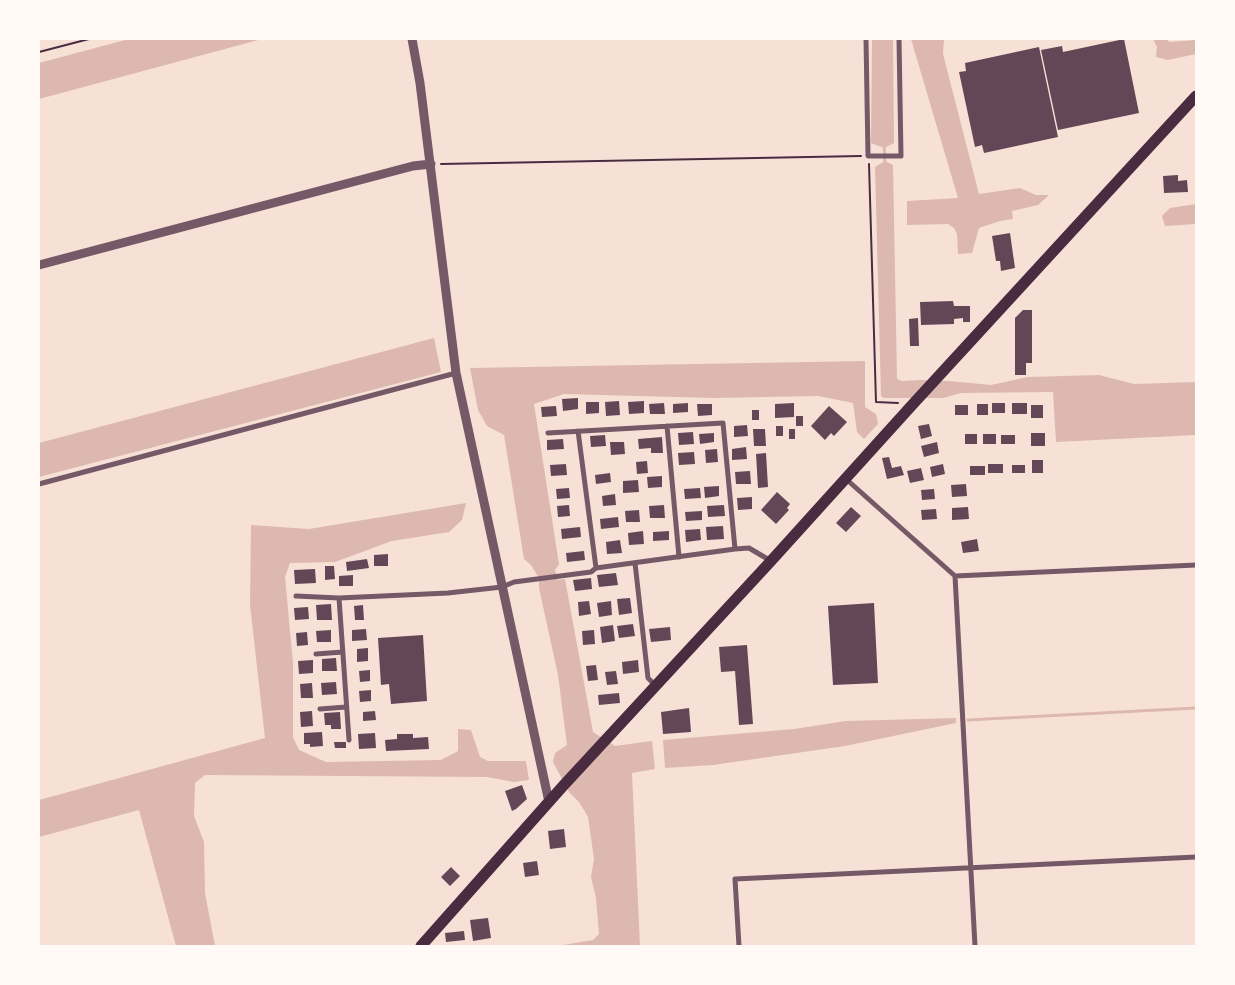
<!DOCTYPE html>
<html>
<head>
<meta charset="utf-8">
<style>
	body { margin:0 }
	#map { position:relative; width:1235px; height:985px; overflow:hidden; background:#f7e1d7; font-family:Jost,sans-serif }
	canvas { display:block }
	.frame { position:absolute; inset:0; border:40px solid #fffaf5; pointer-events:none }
</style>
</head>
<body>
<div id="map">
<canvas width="1235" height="985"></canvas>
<div class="frame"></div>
</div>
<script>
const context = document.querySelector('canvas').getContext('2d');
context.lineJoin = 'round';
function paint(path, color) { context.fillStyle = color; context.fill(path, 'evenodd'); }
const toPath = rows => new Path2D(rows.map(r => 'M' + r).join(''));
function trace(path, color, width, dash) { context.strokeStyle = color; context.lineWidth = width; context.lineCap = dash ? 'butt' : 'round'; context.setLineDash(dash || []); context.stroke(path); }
paint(toPath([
	[129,39,262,39,39,99,39,63],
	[872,39,893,39,894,143,884,148,871,143],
	[911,39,946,39,944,40,943,54,979,194,1020,188,1036,195,1049,195,1038,205,1012,211,1013,219,1000,221,979,228,972,253,958,254,957,234,954,228,948,224,907,225,907,201,958,198],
	[1153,39,1167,39,1169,42,1196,40,1196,54,1168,60,1156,57,1157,47],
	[885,161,893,165,897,379,902,381,920,380,949,381,991,385,1028,377,1099,375,1134,384,1196,382,1196,435,1056,442,1053,392,961,393,943,398,884,398,881,396,875,167],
	[1196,204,1196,224,1165,226,1162,216,1170,208],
	[434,338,441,372,39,477,39,443],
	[865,361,865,407,876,414,878,424,864,439,857,432,853,403,818,396,714,398,564,394,534,404,559,564,555,570,558,580,565,579,593,732,615,746,652,741,655,769,632,773,640,946,505,946,563,945,593,940,599,934,596,898,591,877,594,859,588,817,579,802,569,792,553,762,555,753,567,745,558,675,539,588,539,578,531,565,524,559,504,435,487,426,478,410,470,368],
	[466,503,462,520,449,532,392,541,335,562,290,563,285,577,293,663,293,737,299,750,326,762,441,760,458,751,458,729,471,730,480,757,488,761,526,761,529,780,514,782,487,777,205,775,195,783,194,816,204,842,205,893,215,946,176,946,139,810,39,837,39,800,265,738,250,605,251,525,309,529],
	[956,718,956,723,845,746,713,765,665,768,663,740,794,729,846,721]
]), '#dcb8b0');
trace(toPath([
	[884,144,885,163],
	[968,720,1196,708]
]), '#dcb8b0', 3);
paint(toPath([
	[1124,39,1139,113,1058,130,1041,50,1062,46,1063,52],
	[1039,47,1058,137,984,153,982,145,975,147,959,72,966,71,965,63],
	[1178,175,1178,181,1187,180,1188,192,1164,193,1163,176],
	[1010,233,1015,268,1001,271,1000,261,996,261,992,236],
	[953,301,954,306,970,306,970,322,963,322,963,318,954,319,954,324,921,325,920,302],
	[1023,310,1032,310,1032,363,1026,363,1026,375,1015,375,1015,318],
	[918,318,919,346,910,346,909,319],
	[578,398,578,409,563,411,562,399],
	[619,401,620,415,606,416,605,402],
	[644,401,644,413,629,414,628,402],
	[586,402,599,402,599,413,586,414],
	[664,403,665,414,650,414,649,404],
	[688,403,688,412,673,413,673,404],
	[794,403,794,417,775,418,775,404],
	[992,403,1005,403,1005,413,992,413],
	[1012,403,1027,403,1027,414,1012,414],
	[697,404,712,404,712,415,698,416],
	[977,404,988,404,988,415,977,415],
	[955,405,968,405,968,415,955,415],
	[1031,405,1043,405,1043,418,1031,418],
	[556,406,557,416,542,417,541,407],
	[829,406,847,422,834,436,831,433,825,440,811,426],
	[752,410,759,410,759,420,752,420],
	[796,416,803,416,803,426,796,426],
	[929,424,932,436,921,439,918,426],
	[747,425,748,436,734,437,734,426],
	[776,426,783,426,783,436,776,436],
	[753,429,765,429,766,446,754,446],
	[789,429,795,429,795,439,789,439],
	[693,432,694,444,679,445,678,433],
	[714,433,714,442,700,444,699,434],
	[1031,433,1045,433,1045,446,1031,446],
	[965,434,977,434,977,444,965,444],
	[983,434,996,434,996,444,983,444],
	[605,435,606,446,591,447,590,436],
	[1001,435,1015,435,1015,444,1001,444],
	[662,437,663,453,651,453,651,448,639,449,638,439],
	[563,439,564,449,547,450,547,440],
	[610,442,624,442,625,454,611,455],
	[937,442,939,453,924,457,921,446],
	[746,447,747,459,732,460,732,449],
	[717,449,718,462,706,463,705,450],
	[694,452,695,464,679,465,678,453],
	[766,453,768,487,758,488,756,454],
	[889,457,892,468,901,466,904,475,887,479,882,458],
	[1032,460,1043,460,1043,473,1032,473],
	[647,461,648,473,637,474,636,462],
	[566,464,567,475,551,476,550,465],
	[943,464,945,474,932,477,930,467],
	[988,464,1003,464,1003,473,988,473],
	[1012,465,1025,465,1025,473,1012,473],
	[970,466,985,466,985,475,970,475],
	[921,468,924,480,910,483,907,471],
	[750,471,751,484,736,484,735,472],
	[610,473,611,482,596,484,595,475],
	[662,476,662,487,648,488,647,477],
	[638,480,639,492,623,493,623,481],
	[966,484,967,496,952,497,951,485],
	[719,486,719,496,705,498,704,487],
	[569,488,570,498,557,499,556,489],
	[700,488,701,498,685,499,684,489],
	[934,489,935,499,922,500,921,490],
	[777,492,790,504,787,508,789,510,776,524,761,510],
	[615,494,616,505,603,506,602,496],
	[752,497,752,509,738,510,737,498],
	[569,505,570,516,558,517,557,506],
	[664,505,665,518,650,518,649,506],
	[724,505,725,516,708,517,707,506],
	[851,507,861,516,846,532,836,523],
	[968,507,969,519,952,520,952,508],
	[936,509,937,519,922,520,921,510],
	[639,510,640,522,626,522,625,511],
	[702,511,702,520,686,521,685,512],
	[618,517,619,527,601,529,600,519],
	[723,526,724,539,707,540,706,527],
	[580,527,581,537,562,539,561,529],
	[700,529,701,540,686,542,685,530],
	[643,531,644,544,629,545,628,533],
	[669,531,669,540,653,541,653,532],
	[977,539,979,551,963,553,961,542],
	[620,540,622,553,607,554,606,542],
	[584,551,585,560,567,562,566,553],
	[388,554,388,566,374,566,374,555],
	[367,559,369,568,347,571,346,562],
	[325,566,334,566,335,579,325,580],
	[315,569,316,583,295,584,294,570],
	[616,573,618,585,599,587,597,575],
	[353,575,353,586,339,586,339,576],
	[591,578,592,589,575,591,573,580],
	[630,598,632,613,619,615,617,599],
	[589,601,591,614,579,616,578,602],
	[611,601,612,615,599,617,597,603],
	[874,603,878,683,833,685,828,606],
	[331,604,332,620,317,620,316,605],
	[363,605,364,620,355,620,354,606],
	[308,607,309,619,295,620,294,608],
	[633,624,635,636,619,638,617,626],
	[613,625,615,641,602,643,600,627],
	[670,627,671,640,651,642,649,629],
	[366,629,367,640,352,641,352,630],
	[331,630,331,642,317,642,316,631],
	[594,630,595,644,583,645,582,631],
	[307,632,308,645,297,646,296,633],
	[423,635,427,701,391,704,389,684,381,685,378,638],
	[747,645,753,724,739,725,735,671,721,672,719,647],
	[368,648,368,661,357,662,357,649],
	[336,658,337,671,322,671,322,659],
	[313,660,313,673,299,674,298,661],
	[638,660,639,672,623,674,622,662],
	[596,665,598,680,588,681,586,666],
	[370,670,370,681,360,682,359,671],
	[616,671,618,684,607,685,605,672],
	[336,682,337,694,322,695,321,683],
	[312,683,313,698,301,698,300,684],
	[371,690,371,701,360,702,359,691],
	[619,693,620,703,599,705,598,695],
	[689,708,691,732,663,734,661,712],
	[312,711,313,726,301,727,300,712],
	[375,711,376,720,363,721,363,712],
	[340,712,341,729,331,729,331,725,325,725,324,713],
	[322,732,323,746,310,747,310,744,304,744,304,733],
	[375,733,376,748,359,749,358,734],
	[397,734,413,734,413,738,428,737,429,749,386,751,385,740,397,739],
	[334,742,346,742,346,748,335,748],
	[522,785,527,799,516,809,512,811,505,791],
	[564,829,566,847,550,849,548,831],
	[537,861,539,875,525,877,523,863],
	[451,867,460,876,450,886,441,877],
	[488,918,491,938,473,941,470,920],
	[464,931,465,940,446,942,445,933]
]), '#644757');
trace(toPath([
	[39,52,89,39],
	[441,164,861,156],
	[869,164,876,402,898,403]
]), '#4a2c40', 2);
trace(toPath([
	[866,39,868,156,901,156,899,39],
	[667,426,679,557],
	[548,433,723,423,735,549],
	[846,479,955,576,1196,565],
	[39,484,456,373],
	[635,563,648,678,656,686],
	[596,568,735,549,749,548,771,561],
	[955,576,975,946],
	[296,596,339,598,448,593,502,587,514,582,591,572,596,568,578,431],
	[339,598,349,740],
	[316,654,343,652],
	[320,709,346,707],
	[739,946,735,879,1196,857]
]), '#755966', 5);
trace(toPath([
	[412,39,420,83,456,373,549,802],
	[39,265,413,166,431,164]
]), '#755966', 9);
trace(toPath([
	[421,946,563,786,771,561,913,404,1196,96]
]), '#4a2c40', 11);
</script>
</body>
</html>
